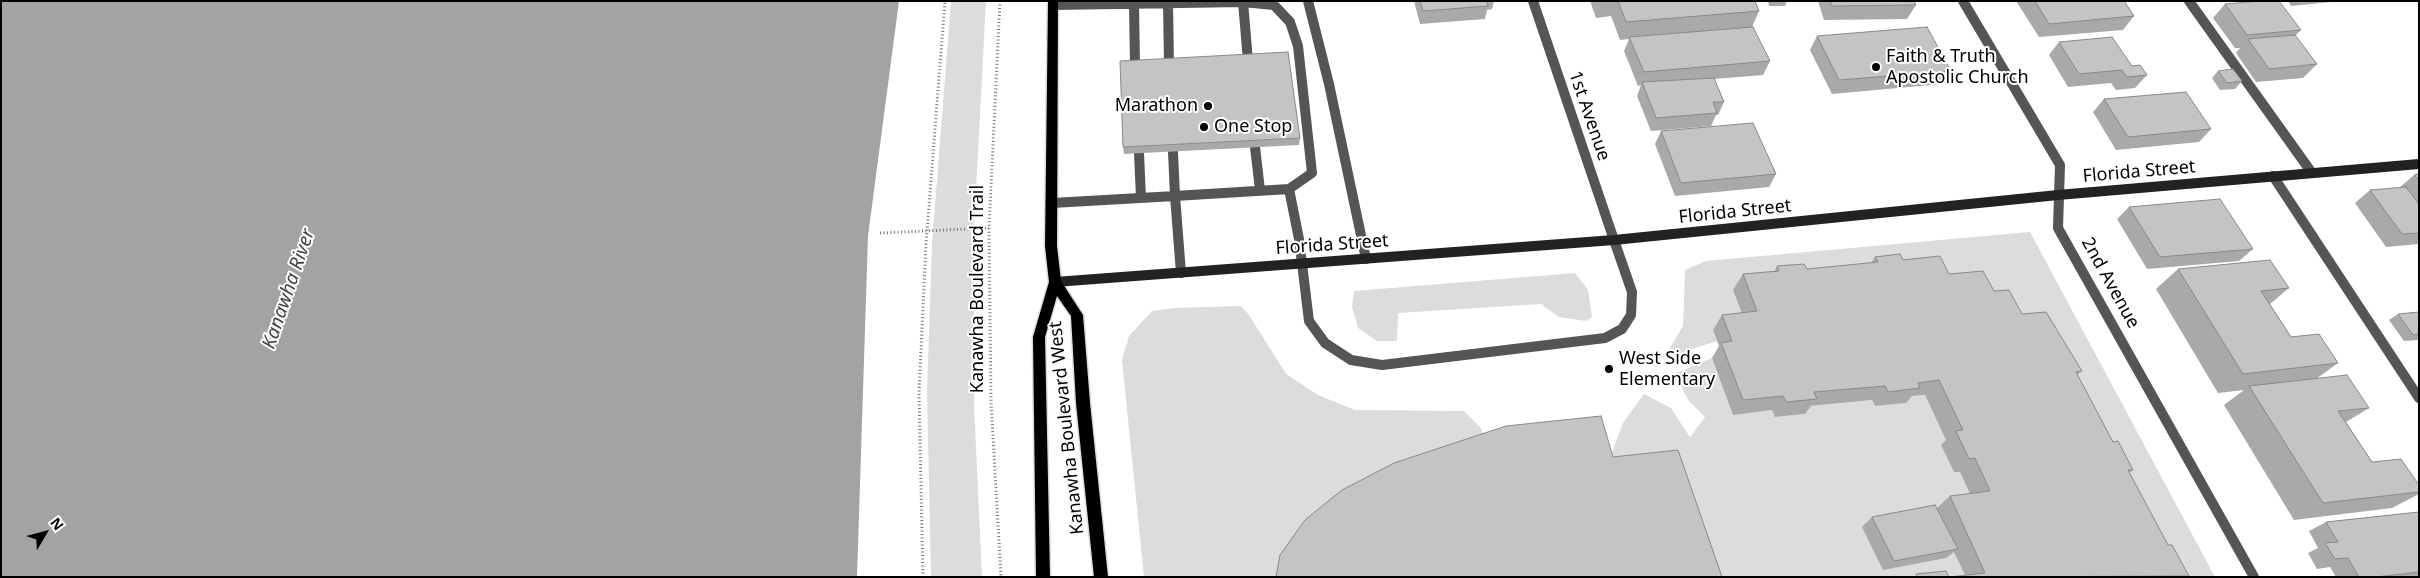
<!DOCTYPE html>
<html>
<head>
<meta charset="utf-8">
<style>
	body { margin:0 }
	#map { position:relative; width:2420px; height:578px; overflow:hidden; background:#fff; font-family:"Noto Sans",sans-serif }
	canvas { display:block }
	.frame { position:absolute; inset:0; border:2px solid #000; pointer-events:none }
	.north { position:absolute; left:20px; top:508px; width:50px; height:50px; -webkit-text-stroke:4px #fff; paint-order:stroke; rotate:53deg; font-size:14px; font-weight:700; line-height:20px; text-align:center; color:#000 }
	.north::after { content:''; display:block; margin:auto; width:18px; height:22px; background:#000; clip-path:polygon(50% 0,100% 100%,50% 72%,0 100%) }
</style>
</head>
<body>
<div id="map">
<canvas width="2420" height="578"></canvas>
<div class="frame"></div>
<div class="north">N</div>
</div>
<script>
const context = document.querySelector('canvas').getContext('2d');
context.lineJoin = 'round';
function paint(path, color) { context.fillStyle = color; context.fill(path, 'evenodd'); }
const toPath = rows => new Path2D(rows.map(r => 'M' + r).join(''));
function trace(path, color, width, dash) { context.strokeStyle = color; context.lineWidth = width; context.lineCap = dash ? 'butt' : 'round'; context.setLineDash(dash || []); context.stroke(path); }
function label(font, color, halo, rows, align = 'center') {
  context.font = font + ' "Noto Sans",sans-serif'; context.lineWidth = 4; context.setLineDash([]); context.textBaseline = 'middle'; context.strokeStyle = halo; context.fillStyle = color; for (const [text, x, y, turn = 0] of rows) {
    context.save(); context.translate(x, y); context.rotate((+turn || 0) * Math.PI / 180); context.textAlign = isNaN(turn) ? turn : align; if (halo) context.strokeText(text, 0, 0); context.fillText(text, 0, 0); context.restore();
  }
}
paint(toPath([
	[951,1,986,1,974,229,974,404,982,577,931,577,927,391,932,244],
	[2030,232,2215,577,2163,577,2100,455,1747,326,1713,330,1717,341,1664,358,1683,326,1685,270,1706,261],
	[1575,273,1588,290,1592,317,1586,321,1559,317,1541,304,1398,313,1397,341,1377,341,1358,328,1352,307,1354,291],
	[1241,306,1249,315,1286,374,1318,395,1355,410,1464,411,1481,428,1486,445,1277,577,1144,577,1122,360,1129,336,1152,311,1174,308],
	[1712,358,1733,414,1772,410,1775,417,1805,414,1803,407,1872,400,1875,406,1906,403,1904,397,1925,395,1948,444,1942,445,1954,472,1960,472,1975,505,1936,509,1966,577,1707,577,1605,471,1623,423,1644,394,1671,408,1690,437,1705,417,1689,401,1674,374]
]), '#dcdcdc');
paint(toPath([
	[1,1,899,1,868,236,857,577,1,577]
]), '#a3a3a3');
const primary = toPath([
	[1048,1,1058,1,1057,246,1061,281,1083,315,1090,403,1108,577,1094,577,1076,403,1071,316,1057,296,1045,337,1050,577,1036,577,1033,337,1049,282,1045,246,1048,1]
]);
trace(primary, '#dbdbdb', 3);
trace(toPath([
	[1000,1,989,228,991,402,1001,577],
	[880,233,989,228],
	[923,577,919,392,926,244,945,1]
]), '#777', 3, [1, 2.5]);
trace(toPath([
	[1308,1,1329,84,1366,259],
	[2189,1,2312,173],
	[1243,2,1248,61],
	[1134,3,1135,67],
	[1168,3,1169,65],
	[1053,5,1243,2,1274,5,1290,22,1298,46,1312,173,1289,189],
	[1255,147,1260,190],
	[1139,153,1141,198],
	[2273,176,2419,398],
	[1052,203,1175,196,1173,152],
	[1181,273,1175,196,1289,189,1299,239,1309,321,1325,343,1351,360,1382,365,1605,338,1622,329,1631,315,1632,292,1614,240]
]), '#555', 10);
trace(toPath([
	[1533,1,1614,240],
	[1963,1,2060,165,2058,228,2254,577]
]), '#555', 10);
trace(toPath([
	[1055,282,1614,240,2058,195,2419,164]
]), '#222', 10);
paint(primary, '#000');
paint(toPath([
	[1414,1,1494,1,1492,9,1487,10,1485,19,1420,24],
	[1590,1,1755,1,1759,11,1752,27,1770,61,1763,75,1714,79,1724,102,1718,115,1716,115,1711,126,1651,131,1637,96,1641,85,1638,86,1624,51,1629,39,1620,40,1611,16,1596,18],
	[1768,1,1787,1,1785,6,1769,6],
	[1818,1,1914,1,1916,5,1907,19,1824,20],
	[2016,1,2124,1,2134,16,2123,30,2039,37],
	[2288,1,2341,1,2291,6],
	[2225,4,2301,30,2295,36,2317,64,2303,78,2256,82,2236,53,2240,48,2235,48,2213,18],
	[1817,36,1951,71,1942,84,1832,94,1810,50],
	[2059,42,2132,66,2147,75,2135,88,2116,90,2111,83,2068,87,2049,55],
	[2218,71,2242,81,2235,89,2220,90,2212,78],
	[2104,99,2211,129,2199,142,2116,150,2093,112],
	[1661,131,1776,174,1769,187,1675,196,1655,144],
	[1300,138,1299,145,1124,154,1123,147],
	[2419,174,2419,244,2386,247,2355,203,2370,190,2399,188,2414,175],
	[2129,207,2253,249,2239,261,2147,269,2117,219],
	[1875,257,1903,260,1949,274,1994,291,2022,314,2082,371,2077,375,2113,442,2133,470,2129,473,2168,545,2189,576,1965,575,1954,552,1946,558,1883,570,1862,527,1872,517,1937,508,1950,496,1970,494,1960,472,1954,472,1941,445,1946,440,1925,395,1912,396,1906,403,1875,406,1872,400,1811,406,1805,414,1775,417,1772,410,1733,415,1712,358,1719,346,1713,330,1722,315,1742,313,1733,290,1743,274,1774,272,1777,266,1807,269,1871,263],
	[2178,269,2289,288,2270,304,2291,337,2338,363,2316,379,2369,408,2346,422,2372,462,2419,485,2419,494,2392,508,2294,520,2224,405,2244,390,2218,393,2156,289],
	[2419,312,2419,340,2404,341,2389,320,2398,314],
	[2419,512,2419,577,2336,577,2330,567,2317,569,2308,553,2318,548,2309,531,2326,522]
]), '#a9a9a9');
const building = toPath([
	[1420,1,1487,1,1488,6,1423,11,1420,1],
	[1618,1,1755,1,1759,11,1626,22,1618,1],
	[1830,1,1914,1,1916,5,1832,6,1830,1],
	[2035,1,2124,1,2134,16,2049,24,2035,1],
	[2260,1,2279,1,2301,30,2247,35,2225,4,2260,1],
	[1753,27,1770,61,1644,72,1629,37,1753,27],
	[1927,27,1951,71,1839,80,1817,36,1927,27],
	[2295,35,2317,64,2269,69,2248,39,2295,35],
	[2112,37,2132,66,2140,65,2147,75,2127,77,2122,70,2079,74,2059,42,2112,37],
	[1288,52,1300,138,1123,147,1120,61,1288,52],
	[2233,69,2242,81,2227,83,2218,71,2233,69],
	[1714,78,1724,102,1713,102,1717,113,1656,118,1642,82,1714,78],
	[2186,92,2211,129,2128,137,2104,99,2186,92],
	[1753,123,1776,174,1681,183,1661,131,1753,123],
	[2419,174,2419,180,2414,175,2419,174],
	[2406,187,2419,204,2419,233,2402,234,2370,190,2406,187],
	[2220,199,2253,249,2160,257,2129,207,2220,199],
	[1900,254,1903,260,1940,256,1949,274,1983,271,1994,291,2009,290,2022,314,2046,312,2082,371,2076,372,2113,442,2118,441,2133,470,2128,470,2168,545,2172,545,2189,576,1950,577,1985,573,1950,496,1990,491,1975,458,1969,459,1956,431,1963,430,1939,380,1918,383,1920,388,1888,392,1885,386,1814,392,1817,399,1786,402,1783,396,1743,400,1721,343,1732,341,1722,315,1757,311,1743,274,1779,271,1777,266,1804,264,1807,269,1878,262,1875,257,1900,254],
	[2270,260,2289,288,2261,291,2291,337,2319,334,2338,363,2243,374,2178,269,2270,260],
	[2419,312,2419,334,2413,335,2398,314,2419,312],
	[2347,375,2369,408,2338,411,2372,462,2401,459,2419,485,2419,492,2323,503,2249,386,2347,375],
	[1601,416,1613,457,1678,450,1722,577,1276,577,1280,555,1305,520,1342,490,1394,463,1506,426,1601,416],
	[1935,505,1958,549,1894,561,1872,517,1935,505],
	[2419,512,2419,572,2376,577,2359,577,2348,558,2335,559,2325,543,2338,542,2326,522,2419,512],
	[1946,571,1949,577,1917,577,1916,574,1946,571]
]);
paint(building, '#c4c4c4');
trace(building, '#898989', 1);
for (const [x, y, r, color] of [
	[1876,67,5,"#000"],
	[1208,106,5,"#000"],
	[1204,127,5,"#000"],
	[1609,369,5,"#000"]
]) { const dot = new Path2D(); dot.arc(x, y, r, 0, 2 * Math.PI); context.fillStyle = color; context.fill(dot); trace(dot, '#fff', 2); }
label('18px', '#000', '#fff', [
	["Faith & Truth",1886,57],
	["Apostolic Church",1886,78],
	["Marathon",1198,106,"right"],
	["One Stop",1214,127],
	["West Side",1619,359],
	["Elementary",1619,380]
], 'left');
label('18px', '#000', '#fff', [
	["1st Avenue",1589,116,71],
	["Florida Street",2139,172,-5],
	["Florida Street",1735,212,-6],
	["Florida Street",1332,245,-4],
	["2nd Avenue",2110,283,61],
	["Kanawha Boulevard Trail",978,289,-90],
	["Kanawha Boulevard West",1067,428,-96]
]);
label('italic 19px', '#444', '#fff', [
	["Kanawha River",289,289,-71]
]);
</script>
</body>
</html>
